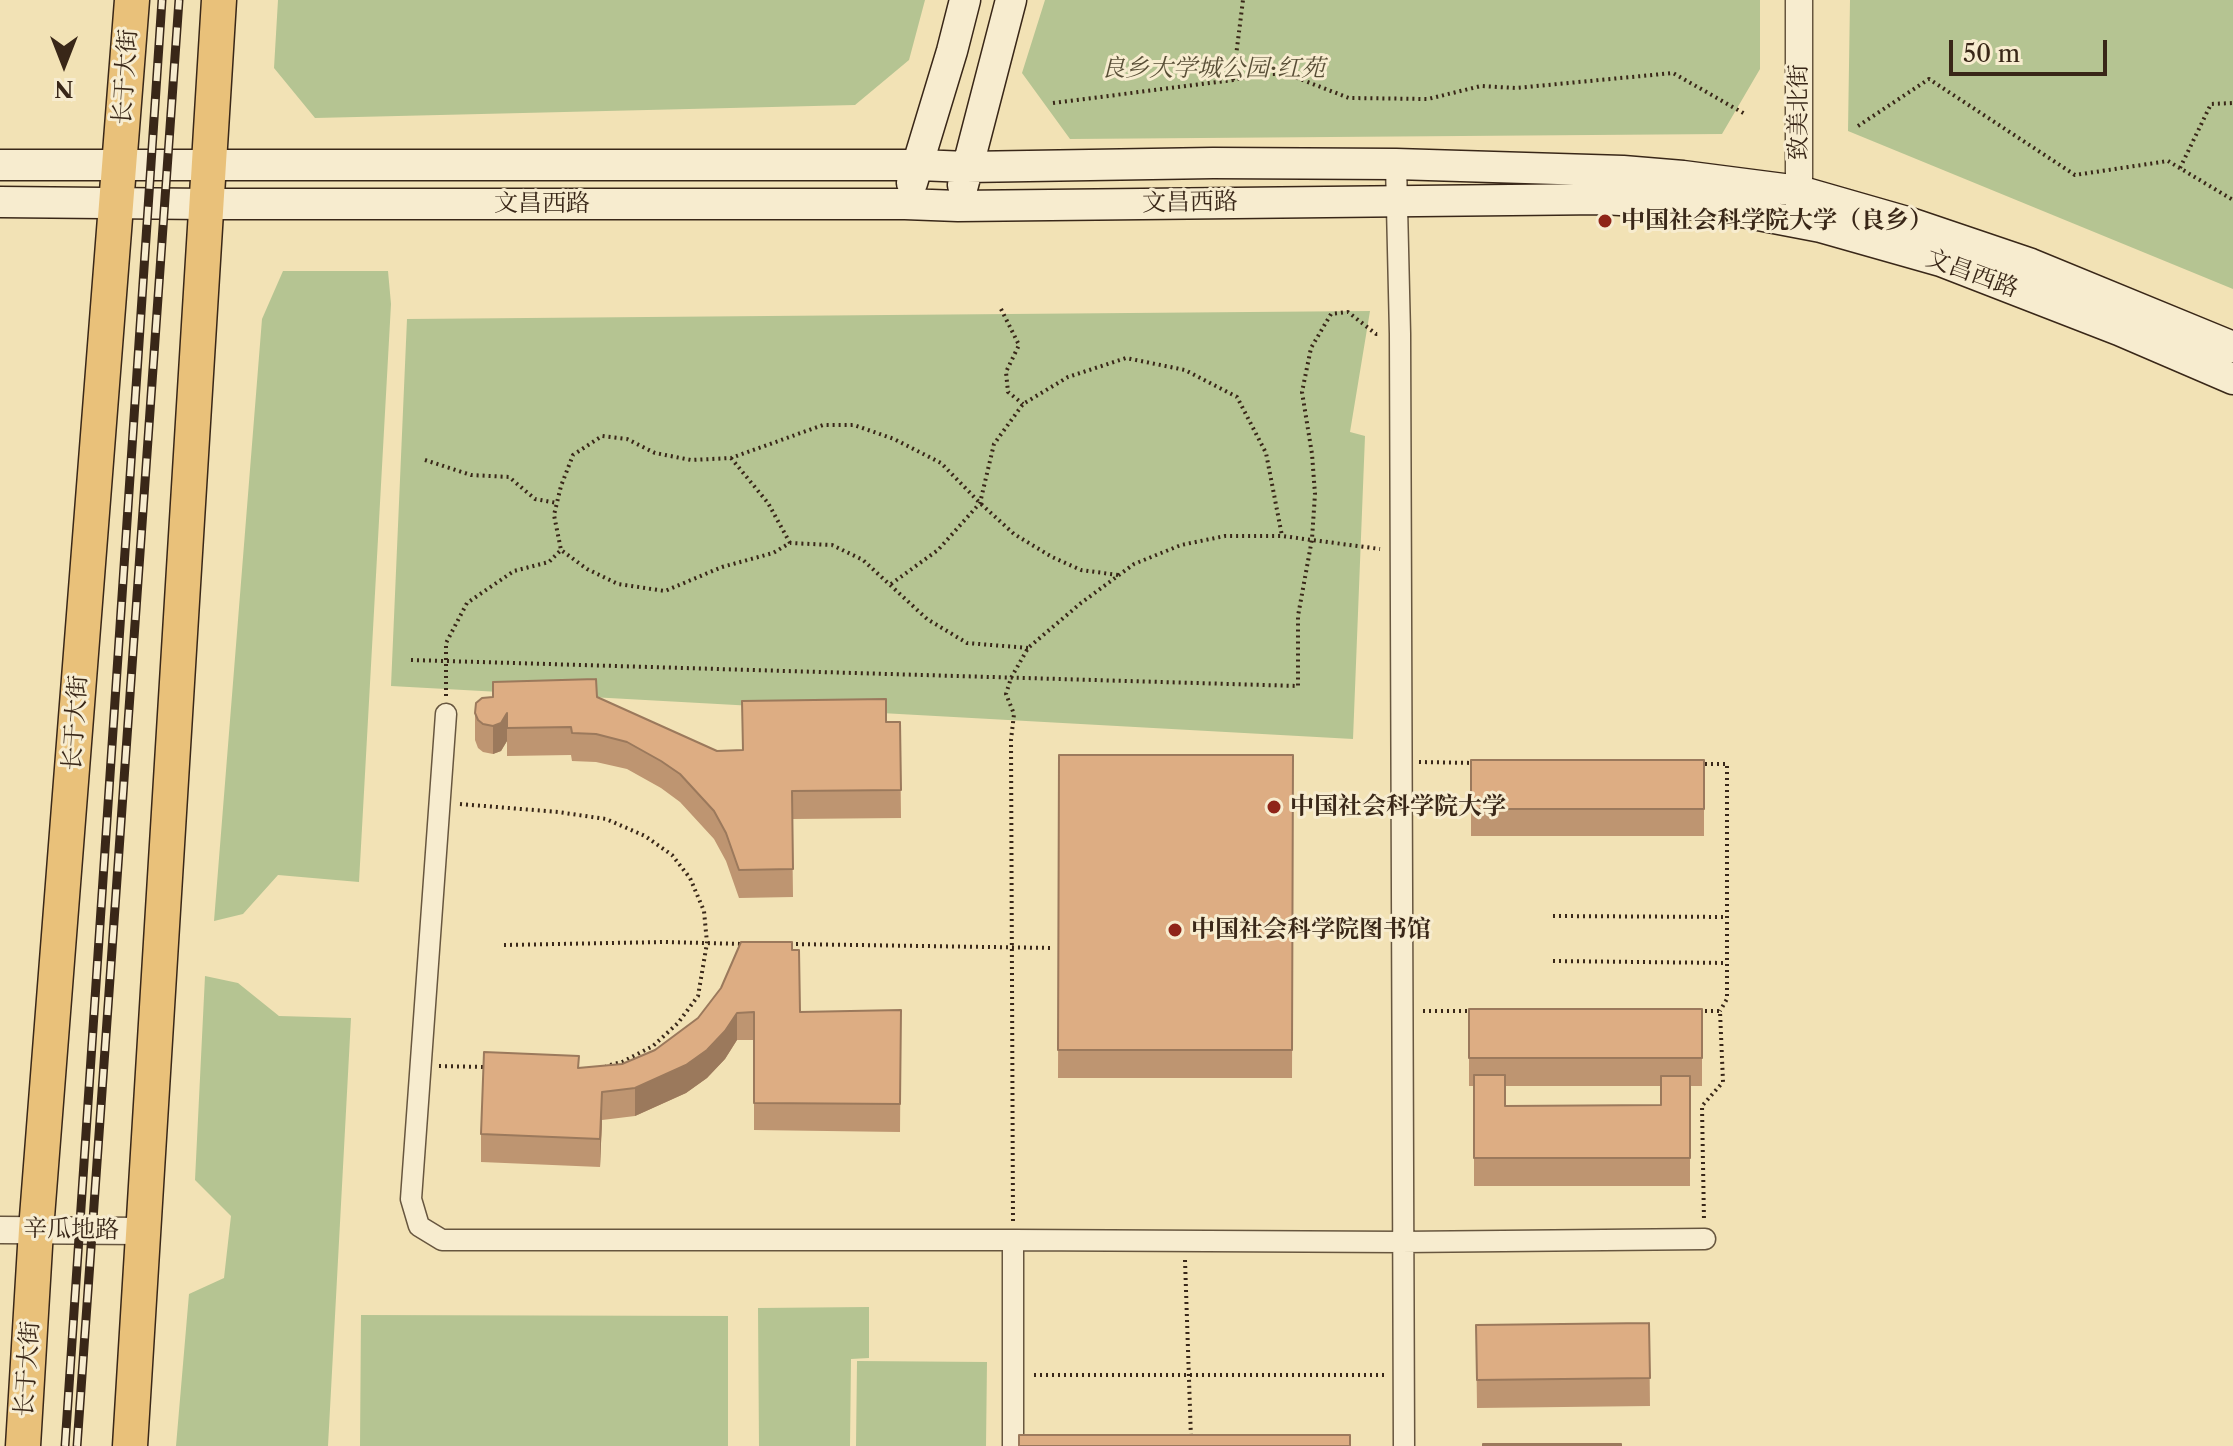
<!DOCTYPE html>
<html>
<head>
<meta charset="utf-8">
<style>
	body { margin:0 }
	#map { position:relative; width:2233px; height:1446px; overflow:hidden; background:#f2e2b5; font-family:"Libre Caslon Text",serif }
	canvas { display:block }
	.north { position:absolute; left:24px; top:24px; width:80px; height:80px; -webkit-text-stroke:6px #f7eccf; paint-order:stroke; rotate:180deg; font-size:22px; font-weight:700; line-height:32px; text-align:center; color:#392718 }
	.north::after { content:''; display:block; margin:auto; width:28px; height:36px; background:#392718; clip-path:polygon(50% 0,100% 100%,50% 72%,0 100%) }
	.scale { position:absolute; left:1949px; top:40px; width:158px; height:36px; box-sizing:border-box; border:4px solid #392718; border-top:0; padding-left:10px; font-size:24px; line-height:28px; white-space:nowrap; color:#392718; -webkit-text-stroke:6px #f7eccf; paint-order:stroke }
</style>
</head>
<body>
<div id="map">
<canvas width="2233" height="1446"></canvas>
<div class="north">N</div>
<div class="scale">50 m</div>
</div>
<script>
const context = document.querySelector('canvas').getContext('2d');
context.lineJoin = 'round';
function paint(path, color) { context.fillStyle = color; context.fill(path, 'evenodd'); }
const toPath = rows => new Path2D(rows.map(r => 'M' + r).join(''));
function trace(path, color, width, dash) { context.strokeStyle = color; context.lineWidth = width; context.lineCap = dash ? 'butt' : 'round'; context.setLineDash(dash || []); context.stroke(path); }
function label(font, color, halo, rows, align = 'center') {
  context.font = font + ' "Libre Caslon Text","Noto Serif SC",serif'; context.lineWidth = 6; context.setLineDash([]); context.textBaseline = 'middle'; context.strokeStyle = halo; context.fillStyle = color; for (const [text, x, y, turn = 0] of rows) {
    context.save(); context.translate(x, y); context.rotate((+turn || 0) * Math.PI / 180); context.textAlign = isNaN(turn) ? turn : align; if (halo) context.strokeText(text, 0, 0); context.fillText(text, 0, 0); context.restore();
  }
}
paint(toPath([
	[278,0,925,0,909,60,855,105,315,118,274,68],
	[1045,0,1760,0,1760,69,1722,134,1070,139,1022,73],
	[1850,0,2233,0,2233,289,1848,131],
	[283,271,388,271,391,304,359,882,278,875,243,914,214,921,262,319],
	[1370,311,1350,432,1365,436,1353,739,391,686,407,319],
	[205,976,238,983,279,1016,351,1018,328,1446,176,1446,189,1294,224,1278,231,1216,195,1180],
	[869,1307,869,1358,851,1359,850,1446,759,1446,758,1308],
	[361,1315,728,1316,728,1446,360,1446],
	[857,1361,987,1362,986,1446,856,1446]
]), '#b5c492');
const minor = toPath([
	[1396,164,1400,334,1404,1446],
	[446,714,411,1199,419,1226,442,1240,1013,1240,1402,1242,1705,1239],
	[1013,1240,1013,1446]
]);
const tertiary = toPath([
	[1799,223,1799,0],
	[0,1230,143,1231]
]);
const secondary = toPath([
	[0,165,919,165,967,167,1213,163,1396,164,1623,171,1683,176,1799,191,1907,222,2031,264,2233,347],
	[912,183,952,51,965,0],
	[963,185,1011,0],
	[0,202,207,204,905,204,958,206,1603,199,1706,205,1821,227,1941,261,2119,330,2233,379]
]);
const primary = toPath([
	[23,1446,36,1230,132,0],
	[130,1446,219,0]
]);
trace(minor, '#67563f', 23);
trace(tertiary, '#67563f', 29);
trace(secondary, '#392718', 33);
trace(primary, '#392718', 37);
trace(toPath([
	[1233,80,1243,0],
	[1053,103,1233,80,1260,74,1287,74,1349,98,1428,99,1481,86,1516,88,1673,73,1745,114],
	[1858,126,1929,79,2075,175,2168,161,2233,200],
	[2180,168,2211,104,2233,103],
	[1001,309,1019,345,1006,372,1008,392,1023,404],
	[731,458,768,503,790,543],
	[425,460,471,475,509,477,535,499,557,503],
	[891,584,938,550,980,503,994,444,1023,404,1068,377,1126,358,1185,370,1237,397,1266,453,1282,536],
	[1028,648,967,643,927,619,863,560,832,545,790,543,773,553,722,567,665,591,618,584,587,569,561,550,554,515,561,486,573,455,602,436,627,439,655,453,691,460,731,458,823,425,854,425,894,439,941,463,980,503,1014,534,1052,557,1081,570,1118,575],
	[411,660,1298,686,1298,616,1312,539,1315,494,1312,454,1302,392,1311,348,1331,314,1348,312,1376,334,1381,334],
	[446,696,446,643,467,603,514,571,549,562,561,550],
	[1419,762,1474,763],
	[1699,764,1727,764,1727,999,1720,1011],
	[460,804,558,812,606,819,645,836,672,855,690,878,704,911,707,943,698,996,678,1023,653,1046,622,1062,606,1066],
	[1553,916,1727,917],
	[790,944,1054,948],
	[504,945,664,942,745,944],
	[1553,961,1727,963],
	[1423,1011,1474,1011],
	[1699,1011,1720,1011,1723,1082,1702,1106,1704,1221],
	[439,1066,486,1067],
	[1013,1221,1011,740,1014,714,1006,694,1011,678,1028,648,1081,603,1134,564,1181,545,1225,536,1282,536,1380,549],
	[1185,1260,1191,1439],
	[1034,1375,1385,1375]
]), '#392718', 4, [2, 4]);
trace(minor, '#f7eccf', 20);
trace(tertiary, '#f7eccf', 26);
trace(secondary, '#f7eccf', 30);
trace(primary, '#e9c17a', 34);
const rail = toPath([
	[65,1446,162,0],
	[77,1446,179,0]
]);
trace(rail, '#392718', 9);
trace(rail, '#f7eccf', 6, [18]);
paint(toPath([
	[597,697,717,751,742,750,886,722,900,722,901,818,792,819,793,897,739,898,726,861,714,839,680,802,661,788,627,769,596,762,572,761,571,755,507,756,507,741,501,751,493,754,483,752,478,748,475,740,475,713],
	[1059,755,1293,755,1292,1078,1058,1078],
	[1471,760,1704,760,1704,836,1471,836],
	[792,950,800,1012,901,1010,900,1132,754,1130,754,1040,737,1040,725,1059,707,1078,686,1093,635,1116,602,1120,600,1167,481,1162,481,1134,579,1068,622,1064,655,1050],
	[1469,1009,1702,1009,1702,1086,1690,1086,1690,1186,1474,1186,1474,1086,1469,1086],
	[1505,1086,1661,1086,1661,1105,1505,1106],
	[1649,1323,1650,1406,1477,1408,1476,1325]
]), '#be9571');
paint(toPath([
	[507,713,507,741,501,751,493,754,493,726],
	[737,1013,737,1040,725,1059,707,1078,686,1093,635,1116,635,1088],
	[602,1092,602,1120,600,1167,600,1139]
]), '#9b795c');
const building = toPath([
	[596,679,597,697,717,751,743,750,742,701,886,699,886,722,900,722,901,790,792,791,793,869,739,870,726,833,714,811,680,774,661,761,627,742,596,734,572,733,571,727,507,728,507,713,501,723,493,726,483,724,478,720,475,713,476,703,482,698,493,697,493,682,596,679],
	[1059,755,1293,755,1292,1050,1058,1050,1059,755],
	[1471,760,1704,760,1704,809,1471,809,1471,760],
	[741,942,792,942,792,950,799,950,800,1012,901,1010,900,1104,754,1103,754,1012,737,1013,725,1031,707,1050,686,1065,635,1088,602,1092,600,1139,481,1134,484,1052,579,1056,578,1068,622,1064,655,1050,698,1018,721,988,741,942],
	[1469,1009,1702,1009,1702,1058,1469,1058,1469,1009],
	[1474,1075,1505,1075,1505,1106,1661,1105,1661,1076,1690,1076,1690,1158,1474,1158,1474,1075],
	[1649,1323,1650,1378,1477,1380,1476,1325,1649,1323],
	[1019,1435,1350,1435,1350,1446,1019,1446,1019,1435],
	[1483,1444,1621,1444,1621,1446,1483,1446,1483,1444]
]);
paint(building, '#ddad83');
trace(building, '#9b795c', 2);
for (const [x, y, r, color] of [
	[1605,221,8,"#8f2418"],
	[1274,807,8,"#8f2418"],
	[1175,930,8,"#8f2418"]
]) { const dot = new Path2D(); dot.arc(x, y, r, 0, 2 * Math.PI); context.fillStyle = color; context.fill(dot); trace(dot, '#f7eccf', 3); }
label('italic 24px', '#584e36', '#f7eccf', [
	["良乡大学城公园·红苑",1213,69]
]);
label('24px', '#392718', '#f7eccf', [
	["长于大街",126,77,-86],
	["致美北街",1799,112,-90],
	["文昌西路",1190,203,-1],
	["文昌西路",542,204],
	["文昌西路",1972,274,20],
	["长于大街",76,723,-86],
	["辛瓜地路",71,1230,1],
	["长于大街",28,1369,-86]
]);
label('bold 24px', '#392718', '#f7eccf', [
	["中国社会科学院大学（良乡）",1621,221],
	["中国社会科学院大学",1290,807],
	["中国社会科学院图书馆",1191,930]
], 'left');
</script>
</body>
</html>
